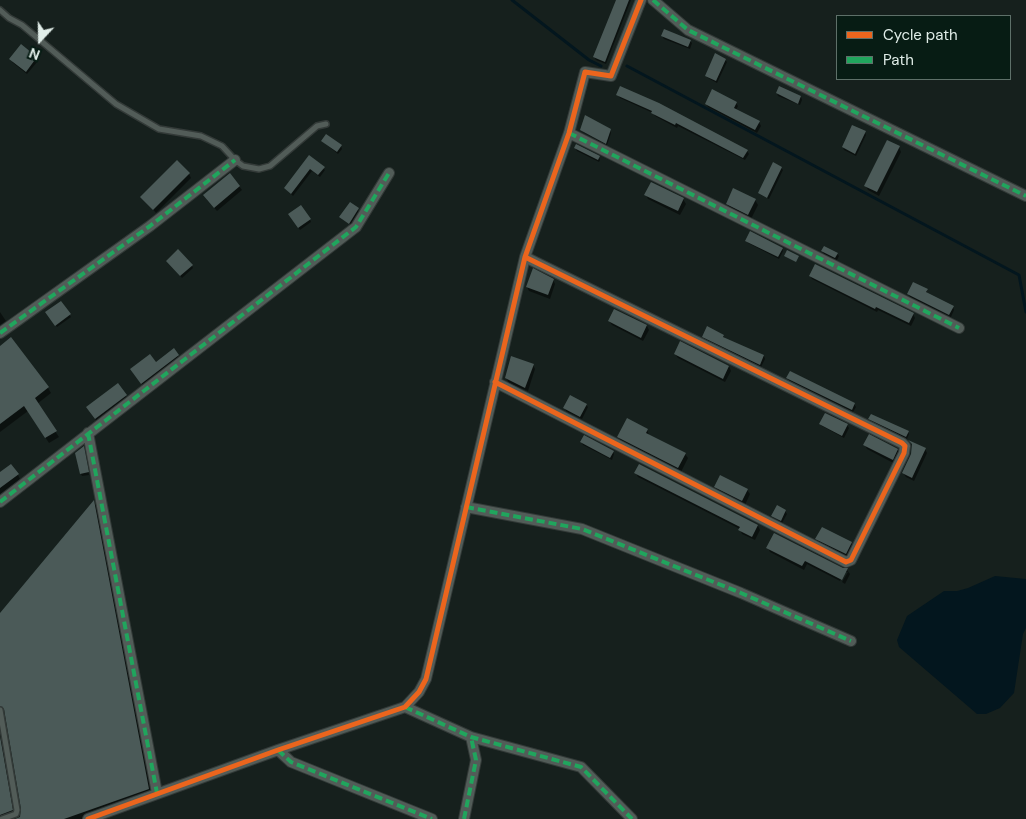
<!DOCTYPE html>
<html>
<head>
<meta charset="utf-8">
<style>
	body { margin:0 }
	#map { position:relative; width:1026px; height:819px; overflow:hidden; background:#16201d; font-family:"DM Sans",sans-serif }
	canvas { display:block }
	.legend { position:absolute; left:836px; top:15px; width:175px; height:65px; box-sizing:border-box; background:#071c14; border:1px solid #5e7069; margin:0; padding:6px 9px; list-style:none; font-size:15px; color:#e0ede8 }
	.legend li { display:flex; align-items:center; gap:10px; height:25px }
	.legend b { width:25px; border:1px solid #5e7069 }
	.north { position:absolute; left:15px; top:15px; width:50px; height:50px; -webkit-text-stroke:4px #071c14; paint-order:stroke; rotate:201deg; font-size:14px; font-weight:700; line-height:20px; text-align:center; color:#e0ede8 }
	.north::after { content:''; display:block; margin:auto; width:18px; height:22px; background:#e0ede8; clip-path:polygon(50% 0,100% 100%,50% 72%,0 100%) }
</style>
</head>
<body>
<div id="map">
<canvas width="1026" height="819"></canvas>
<ul class="legend">
<li><b style="height:6px;background:#eb651d"></b>Cycle path</li>
<li><b style="height:6px;background:#20a55d"></b>Path</li>
</ul>
<div class="north">N</div>
</div>
<script>
const context = document.querySelector('canvas').getContext('2d');
context.lineJoin = 'round';
function paint(path, color) { context.fillStyle = color; context.fill(path, 'evenodd'); }
const toPath = rows => new Path2D(rows.map(r => 'M' + r).join(''));
function trace(path, color, width, dash) { context.strokeStyle = color; context.lineWidth = width; context.lineCap = dash ? 'butt' : 'round'; context.setLineDash(dash || []); context.stroke(path); }
paint(toPath([
	[995,576,1026,579,1026,628,1023,634,1014,693,1000,708,986,714,977,714,899,647,897,640,907,616,944,591,957,591,968,588]
]), '#03161e');
paint(toPath([
	[617,0,631,0,606,64,596,60,594,57],
	[662,36,690,41,692,43,690,49,664,39],
	[21,46,38,61,27,74,12,62],
	[725,60,727,62,717,83,708,78,706,76],
	[779,87,801,97,802,100,800,105,778,96,777,93],
	[618,95,747,151,749,154,745,160,678,126,677,128,655,116,653,113,620,98],
	[736,103,738,106,736,110,759,122,761,126,757,133,708,107,706,104],
	[582,130,610,130,611,133,607,145,583,132],
	[865,132,866,135,856,156,844,150,843,147],
	[322,141,341,146,342,149,338,154],
	[899,147,901,152,879,196,868,190,866,186],
	[575,148,599,157,600,160,599,162,577,151],
	[309,156,325,170,320,177,312,171,293,196,285,188],
	[781,168,783,170,769,199,761,195,759,193],
	[189,174,191,178,156,213,142,197],
	[239,186,242,190,217,211,207,200],
	[734,190,755,200,758,205,751,219,730,208,727,204],
	[646,195,683,199,686,204,680,215,648,199],
	[350,203,360,212,351,225,342,219],
	[291,217,310,219,311,222,300,230],
	[747,241,782,248,783,251,779,259,748,243],
	[822,251,837,254,839,256,837,260,824,254],
	[169,263,192,266,193,268,182,278],
	[810,276,913,314,915,318,911,326,878,310,877,312,812,279],
	[553,280,555,284,550,299,529,291,527,287],
	[927,290,927,294,953,307,954,310,951,317,910,297,908,294],
	[61,303,71,317,57,327,47,313],
	[0,312,6,321,0,325],
	[609,321,647,326,649,330,643,341,612,325],
	[723,335,725,339,764,356,765,359,761,367,705,339,703,337],
	[0,347,48,388,51,393,37,404,59,437,49,443,28,411,0,432],
	[675,354,729,366,731,371,725,382,678,358],
	[178,356,180,359,144,387,133,373],
	[533,365,535,369,528,391,509,383,506,378],
	[788,378,854,404,856,407,853,412,789,381],
	[126,396,128,400,98,423,90,412],
	[586,405,588,407,582,419,566,411,565,408],
	[870,419,908,432,909,434,907,439,871,421],
	[820,424,847,425,849,428,844,438,822,426],
	[647,430,649,435,685,454,688,458,681,472,621,441,619,437],
	[581,442,613,452,614,454,612,460,583,445],
	[865,445,897,449,899,454,895,464,867,449],
	[925,449,927,453,914,481,906,477,903,473],
	[84,450,89,475,82,476,81,474],
	[640,465,758,526,760,530,755,540,742,534,740,529,638,477,636,473],
	[0,473,18,475,20,479,0,494],
	[721,476,747,490,750,494,745,505,718,491,715,486],
	[94,502,97,507,152,795,84,819,18,819,20,818,23,810,6,713,4,711,0,713,0,615],
	[785,511,787,514,782,523,773,516],
	[817,539,851,543,854,547,849,558,819,543],
	[768,548,847,570,850,574,845,584,842,582,848,572,845,572,840,581,807,564,804,570,770,552],
	[0,727,15,816,0,819]
]), '#0007');
trace(toPath([
	[512,0,589,60,601,66],
	[627,66,1019,275,1026,312]
]), '#03161e', 3);
paint(toPath([
	[616,0,629,0,605,62,593,57],
	[664,29,691,40,688,47,661,36],
	[21,44,37,57,26,72,9,59],
	[715,53,726,59,716,81,705,76],
	[620,86,659,103,748,150,743,158,676,123,675,125,651,113,652,111,616,95],
	[779,86,801,96,798,104,776,93],
	[712,89,737,102,734,108,760,121,755,130,705,104],
	[585,115,611,129,606,144,580,130],
	[852,125,866,131,855,154,842,147],
	[326,134,342,145,337,152,321,141],
	[887,140,900,146,877,192,864,186],
	[576,144,600,156,598,160,574,148],
	[309,155,325,167,318,175,310,169,291,194,284,188],
	[177,160,190,173,153,210,140,197],
	[773,162,782,167,767,198,758,193],
	[230,173,240,186,214,208,203,195],
	[651,182,684,198,678,211,644,195],
	[733,188,756,199,748,215,726,204],
	[350,202,359,208,349,224,339,217],
	[301,205,311,219,298,228,288,214],
	[750,231,783,248,778,257,745,241],
	[824,246,838,253,835,258,821,251],
	[178,249,193,265,180,276,166,261],
	[787,250,799,256,796,262,784,256],
	[815,264,914,313,909,323,876,307,875,309,809,276],
	[533,268,554,279,548,295,526,287],
	[913,282,928,289,926,292,954,306,949,315,907,294],
	[61,301,71,314,55,326,45,312],
	[614,309,647,325,641,338,608,321],
	[707,326,724,335,723,337,764,355,760,365,702,337],
	[11,337,49,387,35,398,57,431,45,438,24,406,0,424,0,346],
	[680,341,729,366,723,379,674,354],
	[174,348,179,355,141,384,130,369,150,354,156,362],
	[511,356,534,364,525,388,505,378],
	[790,371,855,403,852,410,786,378],
	[118,383,127,395,95,419,86,407],
	[570,395,587,404,580,417,563,408],
	[825,413,848,424,842,436,819,424],
	[871,414,909,431,906,437,868,419],
	[627,418,648,429,646,433,686,453,678,468,617,437],
	[869,434,898,449,893,460,863,445],
	[584,435,614,451,610,458,580,442],
	[908,440,926,448,912,478,902,473,911,454,912,444],
	[84,446,89,472,80,474,75,453],
	[11,464,19,474,0,488,0,472],
	[639,464,758,525,752,537,738,530,740,527,634,473],
	[720,475,748,489,742,501,714,487],
	[94,500,149,789,64,819,15,819,20,817,21,809,4,709,0,706,0,613],
	[777,505,786,510,781,521,771,516],
	[822,527,852,542,846,554,815,539],
	[774,533,843,568,848,568,842,580,805,561,802,566,766,548],
	[0,736,13,810,0,815]
]), '#4b5a58');
const service = toPath([
	[0,10,9,18,22,25,116,104,159,129,201,136,222,146,235,160,243,166,259,169,270,166,317,126,326,124],
	[0,710,17,810,16,814,2,819]
]);
const minor = toPath([
	[653,0,688,30,1026,196],
	[569,133,959,328],
	[0,333,150,226,235,160],
	[495,382,846,562,851,560,904,453,905,446,902,443,525,257],
	[88,433,157,793],
	[0,502,356,227,389,173],
	[466,507,582,529,741,593,851,641],
	[405,707,471,737,581,767,632,819],
	[278,750,291,762,432,819],
	[88,819,278,750,405,707,419,692,426,679,525,257,569,133,585,72,611,76,641,0],
	[464,819,476,760,471,737]
]);
trace(service, '#333a38', 8);
trace(minor, '#333a38', 12);
trace(service, '#525c58', 5);
trace(minor, '#525c58', 10);
trace(toPath([
	[653,0,688,30,1026,196],
	[569,133,959,328],
	[0,333,150,226,235,160],
	[88,433,157,793],
	[0,502,356,227,389,173],
	[466,507,582,529,741,593,851,641],
	[405,707,471,737,581,767,632,819],
	[278,750,291,762,432,819],
	[464,819,476,760,471,737]
]), '#20a55d', 4, [8, 4]);
trace(toPath([
	[495,382,846,562,851,560,904,453,905,446,902,443,525,257],
	[88,819,278,750,405,707,419,692,426,679,525,257,569,133,585,72,611,76,641,0]
]), '#eb651d', 5);
</script>
</body>
</html>
